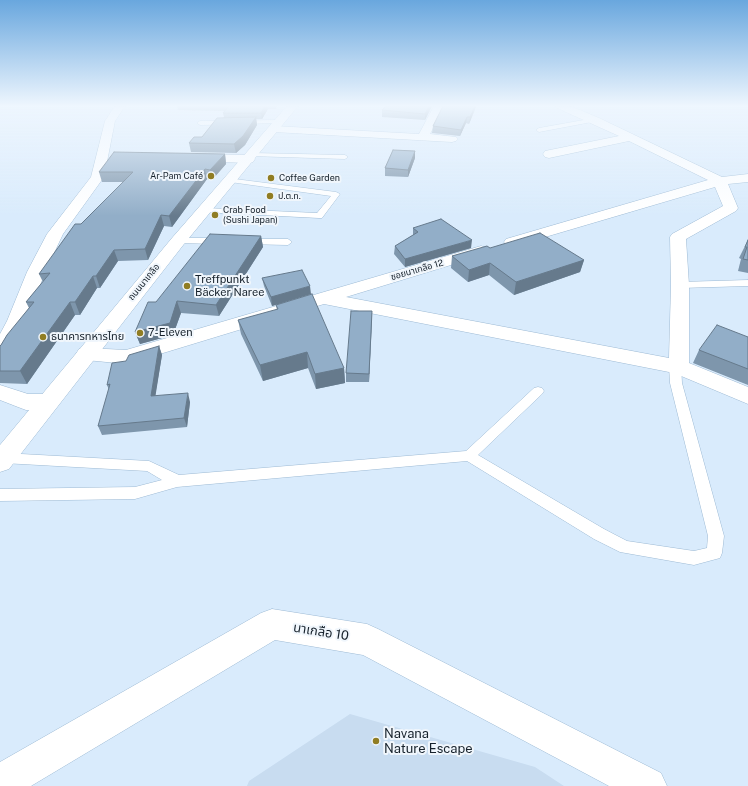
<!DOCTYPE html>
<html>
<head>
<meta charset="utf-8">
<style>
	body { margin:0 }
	canvas { display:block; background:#d9ebfc }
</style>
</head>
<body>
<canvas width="748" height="786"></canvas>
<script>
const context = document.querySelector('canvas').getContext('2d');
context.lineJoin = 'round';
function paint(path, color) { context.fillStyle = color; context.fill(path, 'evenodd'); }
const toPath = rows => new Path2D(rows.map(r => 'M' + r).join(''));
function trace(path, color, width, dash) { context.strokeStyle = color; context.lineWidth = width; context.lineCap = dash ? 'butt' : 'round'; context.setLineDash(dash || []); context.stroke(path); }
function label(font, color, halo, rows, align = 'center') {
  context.font = font + ' "Public Sans","Noto Sans Thai",sans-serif'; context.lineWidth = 4; context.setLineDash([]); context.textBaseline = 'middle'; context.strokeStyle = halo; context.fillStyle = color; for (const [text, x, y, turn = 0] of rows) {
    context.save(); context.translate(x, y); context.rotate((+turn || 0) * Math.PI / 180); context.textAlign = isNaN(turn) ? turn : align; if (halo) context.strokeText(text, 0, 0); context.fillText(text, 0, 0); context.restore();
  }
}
paint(toPath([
	[350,714,535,767,564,786,247,786,249,781]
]), '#c8dcf0');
const service = toPath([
	[595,118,598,120,597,121,539,132,536,130,539,128,595,118],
	[280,120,283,122,282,123,200,125,197,123,200,121,280,120],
	[252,153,345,155,348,157,345,159,250,156,249,155,252,153],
	[227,178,336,192,340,194,322,218,319,218,202,212,202,208,205,208,317,213,331,196,230,182,226,180,227,178],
	[178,238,219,238,223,241,219,244,175,243,174,241,178,238],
	[246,239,288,239,292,242,288,245,243,244,242,242,243,240,246,239],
	[748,280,748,286,680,288,675,285,680,282,748,280],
	[675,362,679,363,681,366,682,383,724,536,722,553,720,558,694,565,620,552,594,539,467,461,177,487,135,499,0,501,0,489,135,487,162,480,147,471,3,463,0,462,0,454,3,453,149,461,179,475,466,451,534,388,538,387,542,388,544,391,542,394,478,455,604,529,627,541,694,551,707,548,708,536,670,383,669,366,671,363,675,362]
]);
const minor = toPath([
	[115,106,125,106,115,121,104,177,63,234,45,272,27,321,7,357,0,358,0,334,7,321,27,272,47,234,91,177,105,121,115,106],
	[434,106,444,106,430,134,456,137,458,139,456,141,452,142,274,132,268,129,274,126,419,134,434,106],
	[556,106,570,106,599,118,722,177,748,174,748,182,728,184,738,208,736,211,686,239,689,285,689,363,748,387,748,404,674,373,324,304,127,364,86,360,79,359,76,354,79,349,86,348,126,350,481,246,487,248,489,251,487,254,346,297,669,358,671,285,670,237,672,234,723,206,715,187,518,245,512,247,506,245,504,242,506,239,708,180,629,141,549,158,545,157,543,154,545,151,619,136,557,108,556,106],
	[196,154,249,155,253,156,255,159,253,162,249,163,192,161,190,158,192,155,196,154],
	[0,385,28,394,48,394,56,397,59,402,56,407,48,410,26,410,18,407,0,400,0,385],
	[272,609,367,624,378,629,661,773,667,786,609,786,363,655,275,640,31,786,0,786,0,762,261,613,272,609]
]);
const tertiary = toPath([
	[287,106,298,106,184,244,9,469,0,472,0,445,172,238,287,106]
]);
trace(service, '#9dbad4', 1);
trace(minor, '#9dbad4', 1);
trace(tertiary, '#9dbad4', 1);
paint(service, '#fff');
paint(minor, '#fff');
paint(tertiary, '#fff');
paint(toPath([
	[177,106,277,106,276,109,268,109,262,119,256,119,257,125,245,145,236,153,191,152,189,143,202,137,224,117,223,113,225,111,178,110],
	[432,106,425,120,382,117,382,110],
	[443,106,476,106,469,124,466,123,460,136,432,133,433,126],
	[225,154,226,164,212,180,207,179,172,227,164,226,148,260,118,261,100,288,97,288,80,315,75,315,27,384,0,383,0,346,1,345,29,308,26,302,43,282,39,274,81,224,123,182,102,182,99,172],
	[415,158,408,177,385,176,385,168],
	[413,228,471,248,405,267,394,254,395,246,413,235],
	[261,236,263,247,219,316,181,313,173,335,140,344,135,332,156,302],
	[748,240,748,273,738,271,741,259,739,258],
	[490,248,584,260,580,272,514,295,489,275,468,282,451,268,452,256],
	[262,278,311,294,272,306,264,286],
	[276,305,344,368,345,383,316,389,308,368,263,381,241,334,238,320,277,310],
	[372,311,369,382,346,382,346,373],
	[748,337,748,385,693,363,699,350],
	[159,346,162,355,155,396,190,402,187,427,102,435,98,426,109,390,107,385,126,361]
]), '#7e96ac');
paint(toPath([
	[265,106,267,106,268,109,262,119,261,113],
	[429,106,432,106,425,120,425,114],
	[475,106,476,106,476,107,469,124,470,117],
	[256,117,257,125,245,145,236,153,234,144],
	[467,117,466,123,460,136,461,130],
	[415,151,415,158,408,177,408,170],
	[225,154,226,164,212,180,210,170],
	[205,169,207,179,172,227,169,216],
	[161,215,164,226,148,260,145,249],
	[261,236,263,247,219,316,216,305],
	[472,240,471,248,405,267,405,259],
	[114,250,118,261,100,288,96,276],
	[584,260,580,272,514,295,516,282],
	[490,263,489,275,468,282,469,270],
	[93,276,97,288,80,315,75,302],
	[310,286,311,294,272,306,271,297],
	[177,301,181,313,173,335,140,344,135,332],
	[70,302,75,315,27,384,20,371],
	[372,311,372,320,369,382,369,374],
	[159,346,162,355,154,405,151,396],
	[307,352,308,368,263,381,260,365],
	[344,368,345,383,316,389,315,374],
	[188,393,190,402,187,427,184,418]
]), '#667a8c');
const building = toPath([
	[229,106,265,106,261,113,223,113,229,106],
	[386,106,429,106,425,114,382,110,386,106],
	[443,106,475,106,470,117,467,117,461,130,433,126,443,106],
	[256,117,243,136,234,144,189,143,194,137,202,137,217,118,256,117],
	[393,150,415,151,408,170,385,168,393,150],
	[114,152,225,154,210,170,205,169,169,216,161,215,145,249,114,250,96,276,93,276,75,302,70,302,20,371,0,371,0,346,1,345,7,335,34,302,26,302,50,273,39,274,75,224,81,224,133,172,99,172,114,152],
	[441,219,472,240,405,259,395,246,418,232,413,228,441,219],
	[540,233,584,260,516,282,490,263,469,270,452,256,487,246,490,248,540,233],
	[210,234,261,236,216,305,177,301,170,323,135,332,148,302,156,302,210,234],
	[748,240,748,260,743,259,747,247,745,247,748,240],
	[302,270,310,286,271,297,262,278,302,270],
	[312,294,344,368,315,374,307,352,260,365,238,320,278,309,276,305,312,294],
	[351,311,372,311,369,374,346,373,351,311],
	[717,325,748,337,748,369,699,350,717,325],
	[159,346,151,396,188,393,184,418,98,426,110,384,107,385,112,363,126,361,129,355,159,346]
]);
paint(building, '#92aec8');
trace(building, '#667a8c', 1);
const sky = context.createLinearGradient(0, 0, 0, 216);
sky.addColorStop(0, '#69a7de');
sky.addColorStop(0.49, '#eef6fe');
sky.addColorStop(1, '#eef6fe00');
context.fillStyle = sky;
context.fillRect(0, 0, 748, 216);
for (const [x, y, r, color] of [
	[211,176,4,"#907d23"],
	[271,178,4,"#907d23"],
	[270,196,4,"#907d23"],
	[215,215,4,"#907d23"],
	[187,286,4,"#907d23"],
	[140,333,4,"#907d23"],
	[43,337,4,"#907d23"],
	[376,741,4,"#907d23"]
]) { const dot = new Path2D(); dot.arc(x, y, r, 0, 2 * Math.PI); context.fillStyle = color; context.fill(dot); trace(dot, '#f0f6fc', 1.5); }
label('9px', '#16212b', '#f0f6fc', [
	["Ar-Pam Café",203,176,"right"],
	["Coffee Garden",279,178],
	["ป.ต.ท.",278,196],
	["Crab Food",223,210],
	["(Sushi Japan)",223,220]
], 'left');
label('9px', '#16212b', '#f0f6fc', [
	["ซอยนาเกลือ 12",417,270,-16],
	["ถนนนาเกลือ",144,282,-51]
]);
label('11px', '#16212b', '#f0f6fc', [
	["Treffpunkt",195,280],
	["Bäcker Naree",195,293],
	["7-Eleven",148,333],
	["ธนาคารทหารไทย",51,337]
], 'left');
label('13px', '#16212b', '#f0f6fc', [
	["นาเกลือ 10",321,632,9]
]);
label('13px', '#16212b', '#f0f6fc', [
	["Navana",384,734],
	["Nature Escape",384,749]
], 'left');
</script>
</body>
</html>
